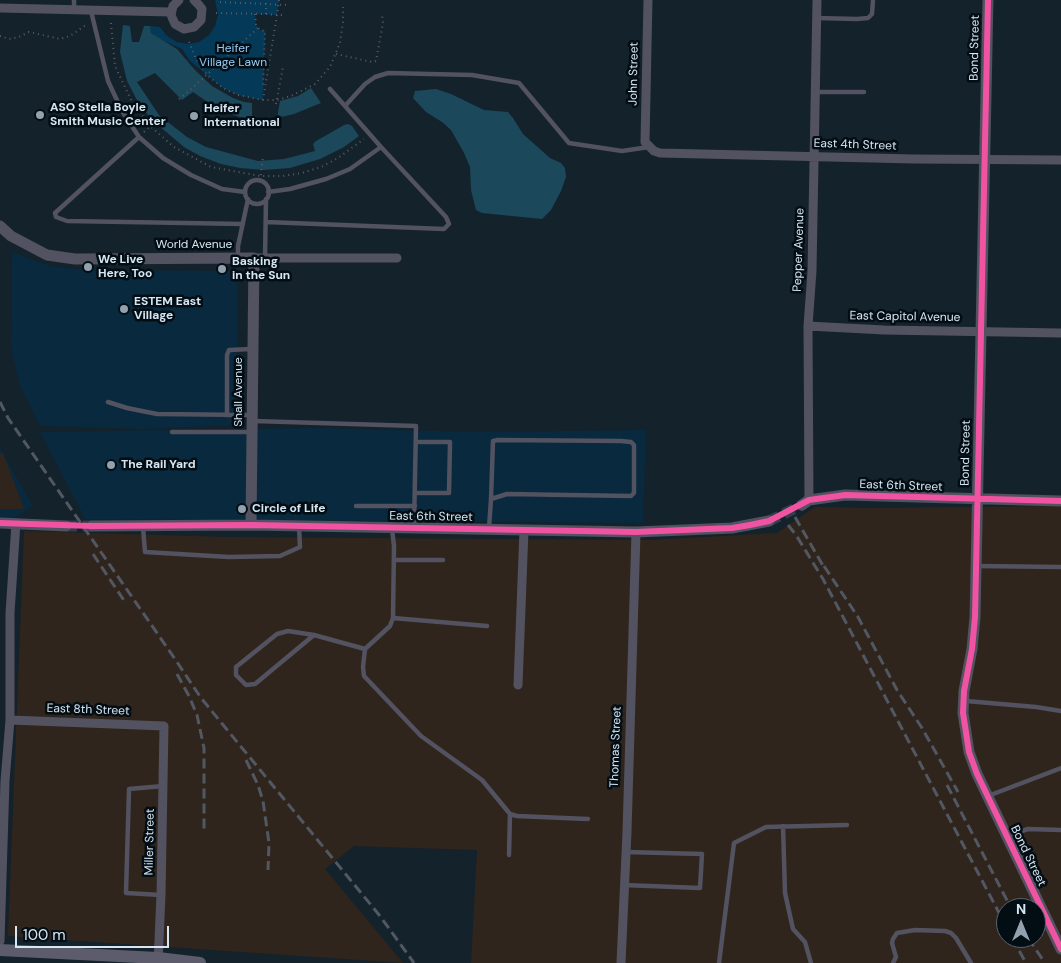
<!DOCTYPE html>
<html>
<head>
<meta charset="utf-8">
<style>
	body { margin:0 }
	#map { position:relative; width:1061px; height:963px; overflow:hidden; background:#14222c; font-family:"DM Sans",sans-serif }
	canvas { display:block }
	.north { position:absolute; left:996px; top:898px; width:50px; height:50px; box-sizing:border-box; background:#030d14; border:1px solid #57646d; border-radius:50%; rotate:0deg; font-size:14px; font-weight:700; line-height:20px; text-align:center; color:#d6e6f2 }
	.north::after { content:''; display:block; margin:auto; width:18px; height:22px; background:#92a1ad; clip-path:polygon(50% 0,100% 100%,50% 72%,0 100%) }
	.scale { position:absolute; left:15px; top:926px; width:154px; height:22px; box-sizing:border-box; border:2px solid #d6e6f2; border-top:0; padding-left:6px; font-size:15px; line-height:18px; white-space:nowrap; color:#d6e6f2; -webkit-text-stroke:4px #030d14; paint-order:stroke }
</style>
</head>
<body>
<div id="map">
<canvas width="1061" height="963"></canvas>
<div class="north">N</div>
<div class="scale">100 m</div>
</div>
<script>
const context = document.querySelector('canvas').getContext('2d');
context.lineJoin = 'round';
function paint(path, color) { context.fillStyle = color; context.fill(path, 'evenodd'); }
const toPath = rows => new Path2D(rows.map(r => 'M' + r).join(''));
function trace(path, color, width, dash) { context.strokeStyle = color; context.lineWidth = width; context.lineCap = dash ? 'butt' : 'round'; context.setLineDash(dash || []); context.stroke(path); }
function label(font, color, halo, rows, align = 'center') {
  context.font = font + ' "DM Sans",sans-serif'; context.lineWidth = 5; context.setLineDash([]); context.textBaseline = 'middle'; context.strokeStyle = halo; context.fillStyle = color; for (const [text, x, y, turn = 0] of rows) {
    context.save(); context.translate(x, y); context.rotate((+turn || 0) * Math.PI / 180); context.textAlign = isNaN(turn) ? turn : align; if (halo) context.strokeText(text, 0, 0); context.fillText(text, 0, 0); context.restore();
  }
}
paint(toPath([
	[12,252,53,267,88,270,237,271,237,425,144,429,40,426,20,386,11,348],
	[309,428,478,432,646,430,643,523,85,519,40,432],
	[0,448,33,506,0,528]
]), '#09293e');
paint(toPath([
	[0,453,3,453,24,509,0,509],
	[1061,506,1061,963,471,963,477,850,354,846,325,869,403,963,8,936,24,531,225,537,650,540,777,533,815,507,874,508],
	[1006,908,1036,908,1036,938,1006,938]
]), '#30251c');
paint(toPath([
	[215,0,279,0,277,15,255,14,256,25,260,30,265,31,263,100,238,95,223,88,190,61,182,49,159,39,151,33,150,26,160,27,167,36,177,42,188,44,199,42,209,35,215,26,218,15]
]), '#043958');
paint(toPath([
	[123,25,130,26,132,42,139,42,144,26,150,26,151,33,177,49,195,70,212,86,233,98,244,102,252,103,252,115,256,116,256,120,240,117,219,110,193,92,182,100,155,73,137,82,159,115,187,137,206,147,258,161,284,159,315,151,313,144,316,141,344,125,348,124,352,126,359,136,344,147,320,159,290,168,264,170,240,168,221,164,200,156,184,147,152,120,138,102,127,81,120,52],
	[311,88,321,103,294,114,277,118,280,101,298,96],
	[436,89,451,94,484,110,508,112,513,118,523,134,550,158,561,163,565,168,566,177,561,191,551,210,542,219,482,213,476,210,471,190,470,167,464,153,451,130,442,122,426,112,413,98,415,91]
]), '#1b485a');
trace(toPath([
	[769,521,802,505],
	[66,526,92,526]
]), '#313f4a', 11, [11, 5.5]);
trace(toPath([
	[220,2,288,5],
	[216,13,266,14,266,0],
	[255,14,256,25,260,30,265,31,263,87],
	[266,14,277,15,279,0],
	[111,23,115,66,132,102,150,126,174,147,211,167,260,176,283,176,302,173,321,167,338,158,364,139],
	[0,36,9,39,19,37,29,32,60,39,70,36,86,25],
	[189,42,196,59,207,75,223,88,238,95,263,100,277,100,291,96,315,84,330,67,340,43,343,22,343,7],
	[336,54,372,62,376,61,383,23,382,15],
	[179,99,189,91,258,28],
	[263,100,277,15,285,15],
	[276,104,283,67],
	[144,132,161,115],
	[260,180,263,157]
]), '#595c67', 2, [1, 4]);
trace(toPath([
	[74,9,74,0],
	[91,11,108,81,122,111,139,137,163,158,191,175,222,189,245,192],
	[816,18,857,19,868,18,872,14,873,0],
	[330,89,345,106],
	[815,92,864,92],
	[139,137,55,213,56,217,67,221,243,224],
	[381,147,345,106,365,84,375,77,388,73,472,75,519,83,569,143,622,151,649,147],
	'245 192a12 12 0 1 1 24 0a12 12 0 1 1-24 0Z',
	[266,222,444,229,449,224,446,217,381,147,350,169,326,179,290,189,268,192],
	[238,257,238,246,248,199],
	[265,258,266,199],
	[108,402,127,408,157,414,251,415],
	[227,415,227,355,229,350,251,349],
	[254,421,416,426,414,527],
	[172,432,251,432],
	[415,493,449,493,450,442,416,442],
	[356,506,415,506],
	[143,527,145,552,229,557,280,556,300,547,299,527],
	[489,528,491,499,507,494,631,496,634,493,634,445,631,442,621,441,498,440,493,441,491,499],
	[392,529,394,546,393,618,390,626,365,649,363,667,364,676,421,736,482,780,510,814,517,816,588,819],
	[394,560,443,560],
	[977,566,1061,567],
	[393,618,487,626],
	[314,635,255,684,246,685,236,675,236,667,277,634,288,631,314,635,365,649],
	[966,701,1036,707,1061,711],
	[988,796,1061,768],
	[783,826,785,893,793,929,805,942,811,963],
	[1007,836,1028,829,1061,830],
	[509,855,510,814],
	[624,885,700,888,702,854,626,852],
	[161,895,126,893,129,789,163,786],
	[719,963,734,843,766,827,847,825],
	[893,963,896,957,892,943,893,939,897,933,915,930,945,931,951,933,956,938,971,963]
]), '#525260', 4.5);
trace(toPath([
	[179,0,173,6,171,15,175,24,184,29,194,27,201,20,202,9,199,5,194,0],
	[648,0,645,142,654,151,660,153,914,159,1061,160],
	[0,8,171,12],
	[254,258,397,258],
	[808,326,884,330,1061,333],
	[809,500,808,326,812,271,817,0],
	[518,685,524,530],
	[10,720,164,726,161,895,158,963],
	[0,941,5,781,10,720,10,613,16,523],
	[621,963,627,832,636,532]
]), '#525260', 9);
trace(toPath([
	[988,0,975,617,972,649,964,691,963,713,969,752,977,774,1061,949],
	[0,226,11,236,47,255,75,259,254,258,251,525],
	[802,505,809,500,845,495,1061,501],
	[0,523,66,526],
	[92,526,251,525,636,532,732,528,769,521]
]), '#525260', 11);
trace(toPath([
	[0,950,158,958,200,963]
]), '#5d5c6d', 12);
trace(toPath([
	[0,402,8,418,175,659,201,698,380,916,414,963],
	[795,517,825,569],
	[788,525,796,535,823,579,1006,926],
	[93,554,125,602],
	[824,566,858,617,897,690,922,728,958,792],
	[177,674,189,696,197,715,204,748,204,832],
	[246,760,258,785,263,801,269,843,268,870],
	[947,785,1011,908],
	[1012,938,1026,963],
	[1028,938,1043,960]
]), '#515863', 3, [10, 5]);
trace(toPath([
	[988,0,975,617,972,649,964,691,963,713,969,752,977,774,1061,949],
	[0,523,92,526,251,525,636,532,732,528,750,525,769,521,809,500,845,495,1061,501]
]), '#f153a3', 6);
for (const [x, y, r, color] of [
	[40,115,5,"#92a1ad"],
	[194,116,5,"#92a1ad"],
	[88,267,5,"#92a1ad"],
	[222,269,5,"#92a1ad"],
	[124,309,5,"#92a1ad"],
	[111,465,5,"#92a1ad"],
	[242,509,5,"#92a1ad"]
]) { const dot = new Path2D(); dot.arc(x, y, r, 0, 2 * Math.PI); context.fillStyle = color; context.fill(dot); trace(dot, '#030d14', 2); }
label('12px', '#d6e6f2', '#030d14', [
	["Bond Street",975,48,-89],
	["John Street",634,74,-89],
	["East 4th Street",855,145,2],
	["World Avenue",194,245],
	["Pepper Avenue",799,250,-88],
	["East Capitol Avenue",905,317,1],
	["Shall Avenue",239,392,-90],
	["Bond Street",966,453,-89],
	["East 6th Street",901,486,2],
	["East 6th Street",431,517,1],
	["East 8th Street",88,710,2],
	["Thomas Street",616,747,-88],
	["Miller Street",150,842,-89],
	["Bond Street",1028,856,64]
]);
label('12px', '#95c9f1', '#030d14', [
	["Heifer",233,49],
	["Village Lawn",233,63]
]);
label('bold 12px', '#d6e6f2', '#030d14', [
	["ASO Stella Boyle",50,108],
	["Smith Music Center",50,122],
	["Heifer",204,109],
	["International",204,123],
	["We Live",98,260],
	["Here, Too",98,274],
	["Basking",232,262],
	["in the Sun",232,276],
	["ESTEM East",134,302],
	["Village",134,316],
	["The Rail Yard",121,465],
	["Circle of Life",252,509]
], 'left');
</script>
</body>
</html>
